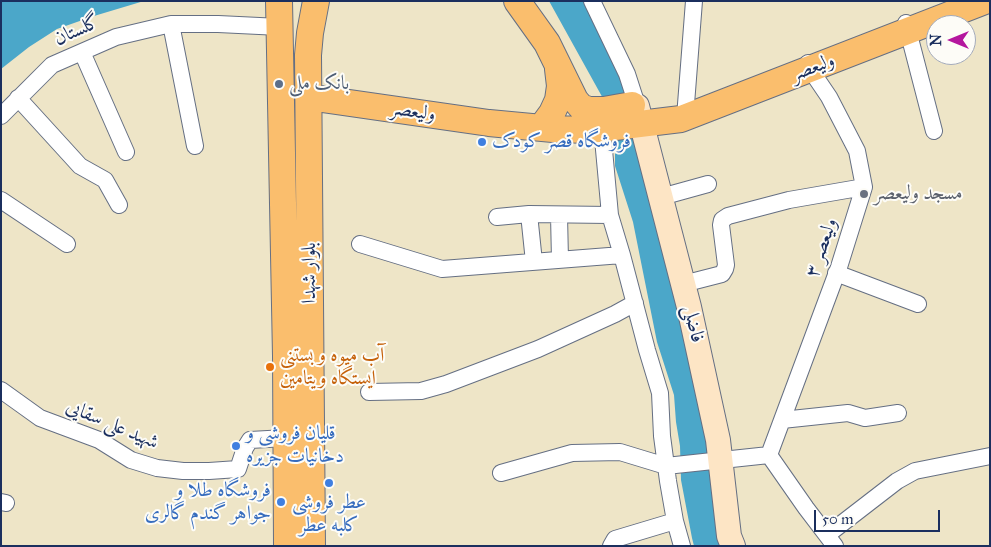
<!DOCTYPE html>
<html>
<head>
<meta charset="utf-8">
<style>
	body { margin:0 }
	#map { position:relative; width:991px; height:547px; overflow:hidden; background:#eee5c7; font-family:"IM FELL Great Primer",serif }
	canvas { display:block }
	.frame { position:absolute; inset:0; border:2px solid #1b2f5e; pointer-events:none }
	.north { position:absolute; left:926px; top:15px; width:50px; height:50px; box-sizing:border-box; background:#fdfcf7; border:1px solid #a3aaba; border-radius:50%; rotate:270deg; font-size:14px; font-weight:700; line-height:20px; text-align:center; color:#1b2f5e }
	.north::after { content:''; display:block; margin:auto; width:18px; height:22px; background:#b5179e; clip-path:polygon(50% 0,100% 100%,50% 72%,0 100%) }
	.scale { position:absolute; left:814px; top:510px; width:126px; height:22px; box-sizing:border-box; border:2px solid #1b2f5e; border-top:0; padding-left:6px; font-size:15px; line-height:18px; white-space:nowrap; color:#1b2f5e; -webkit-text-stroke:4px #fdfcf7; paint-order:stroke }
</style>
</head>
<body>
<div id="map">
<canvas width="991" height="547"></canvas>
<div class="frame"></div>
<div class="north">N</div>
<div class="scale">50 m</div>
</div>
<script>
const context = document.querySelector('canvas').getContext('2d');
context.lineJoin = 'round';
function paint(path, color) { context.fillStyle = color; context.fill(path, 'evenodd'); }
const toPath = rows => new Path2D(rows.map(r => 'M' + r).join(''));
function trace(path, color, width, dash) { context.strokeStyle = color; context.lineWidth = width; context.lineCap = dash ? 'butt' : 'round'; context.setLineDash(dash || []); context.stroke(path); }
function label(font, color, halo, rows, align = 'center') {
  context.font = font + ' "IM FELL Great Primer",Amiri,serif'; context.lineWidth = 4; context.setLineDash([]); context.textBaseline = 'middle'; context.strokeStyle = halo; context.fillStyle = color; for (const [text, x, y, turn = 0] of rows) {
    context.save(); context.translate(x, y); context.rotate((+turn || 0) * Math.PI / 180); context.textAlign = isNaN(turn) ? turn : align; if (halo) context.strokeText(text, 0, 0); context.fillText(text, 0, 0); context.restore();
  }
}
paint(toPath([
	[1,1,144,1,94,16,57,29,29,47,1,69],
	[549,1,585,1,626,91,709,442,710,479,724,546,694,546,692,538,681,480,680,446,676,422,674,395,657,342,633,222,615,166,615,147,605,102]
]), '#4ba7c9');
const minor = toPath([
	[592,1,627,74,637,105],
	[906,23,934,131],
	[171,24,195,146],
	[82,52,126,152],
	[18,98,80,166,105,180,119,205],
	[1,116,52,65,116,37,171,24,218,24,280,27],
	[685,117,694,1],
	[602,128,610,215,622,255,647,350,660,393,662,436,668,481,675,521,682,546],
	[661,197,708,184],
	[1,200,67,244],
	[529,214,610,215],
	[559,215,560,260],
	[497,217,529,214,534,262],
	[360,244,442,269,622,255],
	[836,273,918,304],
	[683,284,722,274,725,269,726,265,721,225,722,220,728,216,789,200,864,187],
	[1,390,40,418,99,440,131,460,157,468,183,471,209,471,238,469,245,448,250,440,286,438],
	[369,392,421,391,446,384,538,349,615,314,635,303],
	[782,420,848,413,865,418,898,413],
	[769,455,839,267,864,187,857,151,829,97,810,69,808,63],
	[501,473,572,453,620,452,666,466,769,455,806,508,835,546],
	[1,502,6,503],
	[827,535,897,481,915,471,990,456],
	[611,546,615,539,675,521]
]);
const secondary = toPath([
	[637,106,689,307,718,440,729,536,733,546]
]);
const primary = toPath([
	[279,1,286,356,287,546],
	[517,1,547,43,575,100,581,107,589,110,604,110,632,105],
	[308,97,489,123,553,129,590,130,681,119,985,1],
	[541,128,552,113,558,100,560,86,558,69],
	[312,546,308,55,310,33,316,1]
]);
trace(minor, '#656f83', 18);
trace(secondary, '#656f83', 26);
trace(primary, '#656f83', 28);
trace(minor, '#fff', 16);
trace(secondary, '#fde5c5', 24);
trace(primary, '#fabe6d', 26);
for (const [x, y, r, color] of [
	[279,84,5,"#5c6f8a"],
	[482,142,5,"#3f7fe0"],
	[864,194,5,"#6b7280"],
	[270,367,5,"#e8710a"],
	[236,446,5,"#3f7fe0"],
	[329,483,5,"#3f7fe0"],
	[281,502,5,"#3f7fe0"]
]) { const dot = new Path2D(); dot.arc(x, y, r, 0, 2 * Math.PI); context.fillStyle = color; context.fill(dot); trace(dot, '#fdfcf7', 2); }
label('20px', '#1b2f5e', '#fdfcf7', [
	["گلستان",77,31,-24],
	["ولیعصر",813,68,-21],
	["ولیعصر",413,112,8],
	["ولیعصر ۳",822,248,-71],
	["بلوار شهدا",310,273,-90],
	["فاضلی",693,324,77],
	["شهید علی سقایی",112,425,23]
]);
label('20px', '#4e5e75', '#fdfcf7', [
	["بانک ملی",289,84]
], 'left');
label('20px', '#366cbe', '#fdfcf7', [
	["فروشگاه قصر کودک",492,142],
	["قلیان فروشی و",246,434],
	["دخانیات جزیره",246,457],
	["فروشگاه طلا و",271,491,"right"],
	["جواهر گندم گالری",271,514,"right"],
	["عطر فروشی",329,503,"center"],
	["کلبه عطر",329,526,"center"]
], 'left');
label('20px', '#5b616d', '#fdfcf7', [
	["مسجد ولیعصر",874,194]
], 'left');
label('20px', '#c56008', '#fdfcf7', [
	["آب میوه و بستنی",280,356],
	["ایستگاه ویتامین",280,379]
], 'left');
</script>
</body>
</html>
